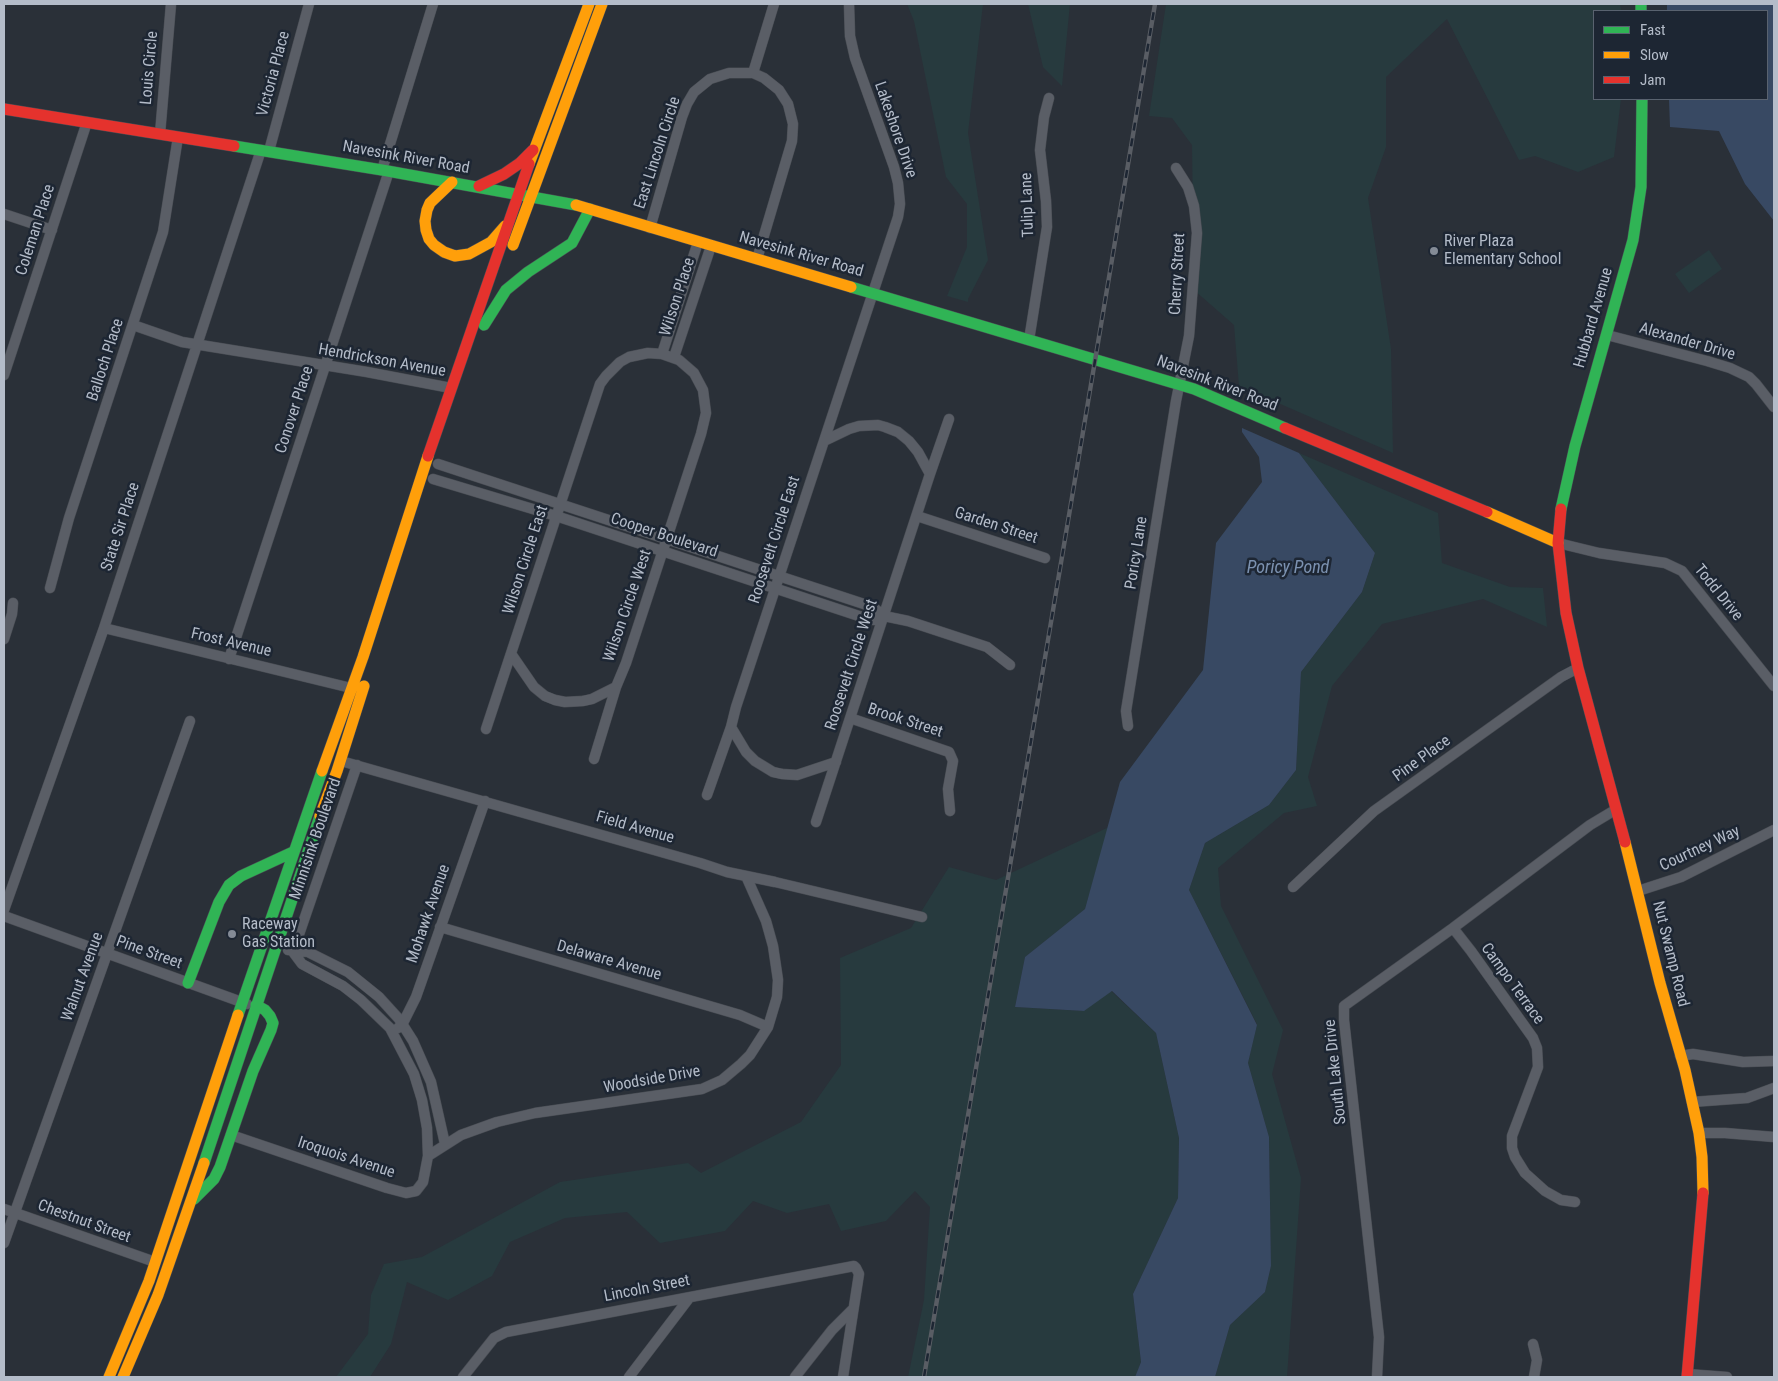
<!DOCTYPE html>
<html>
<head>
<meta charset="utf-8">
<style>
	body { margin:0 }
	#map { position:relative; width:1778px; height:1381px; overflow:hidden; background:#2a3038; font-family:"Roboto Condensed",sans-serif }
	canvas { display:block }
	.frame { position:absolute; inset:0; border:5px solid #b4bcc9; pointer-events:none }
	.legend { position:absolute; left:1593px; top:10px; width:175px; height:90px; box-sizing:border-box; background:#1d2633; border:1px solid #59626f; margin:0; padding:6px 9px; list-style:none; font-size:15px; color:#b4bcc9 }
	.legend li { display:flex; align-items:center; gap:10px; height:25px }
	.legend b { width:25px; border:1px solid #59626f }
</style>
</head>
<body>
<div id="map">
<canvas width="1778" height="1381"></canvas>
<div class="frame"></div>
<ul class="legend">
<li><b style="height:6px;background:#30b455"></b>Fast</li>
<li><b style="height:6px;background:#ff9f0a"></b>Slow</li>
<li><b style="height:6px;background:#e5322d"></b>Jam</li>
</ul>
</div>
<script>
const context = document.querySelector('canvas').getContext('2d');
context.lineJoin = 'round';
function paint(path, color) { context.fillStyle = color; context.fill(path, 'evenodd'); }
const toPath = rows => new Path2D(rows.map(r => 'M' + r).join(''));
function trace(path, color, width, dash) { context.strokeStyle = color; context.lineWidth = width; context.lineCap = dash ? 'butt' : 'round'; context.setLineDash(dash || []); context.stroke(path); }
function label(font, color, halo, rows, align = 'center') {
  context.font = font + ' "Roboto Condensed",sans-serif'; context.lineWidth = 5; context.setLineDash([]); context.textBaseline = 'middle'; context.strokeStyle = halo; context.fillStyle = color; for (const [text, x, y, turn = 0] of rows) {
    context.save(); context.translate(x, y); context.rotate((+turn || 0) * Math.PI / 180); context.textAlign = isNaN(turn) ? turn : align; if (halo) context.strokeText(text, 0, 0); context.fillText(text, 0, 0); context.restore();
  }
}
paint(toPath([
	[907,4,983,4,968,133,988,260,968,299,968,302,947,296,967,247,967,204,946,177,914,21],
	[1028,4,1070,4,1062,86,1043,67],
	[1166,4,1620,4,1621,11,1594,11,1594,99,1621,99,1614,157,1578,172,1535,156,1519,160,1447,19,1386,77,1386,147,1368,198,1391,349,1393,453,1239,386,1234,325,1194,290,1192,145,1172,118,1149,116],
	[1709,250,1722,269,1689,293,1675,274],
	[1299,453,1438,513,1442,563,1510,587,1543,588,1547,627,1483,599,1382,624,1332,686,1308,777,1317,806,1284,813,1218,868,1221,906,1283,1030,1272,1074,1301,1178,1287,1377,1215,1377,1230,1325,1265,1292,1271,1266,1269,1137,1248,1063,1257,1024,1189,890,1205,843,1269,805,1296,770,1301,672,1362,592,1375,553],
	[1109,827,1085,909,1025,957,1015,1007,1083,1011,1111,991,1156,1033,1179,1138,1178,1198,1133,1294,1141,1362,1135,1377,908,1377,924,1300,930,1207,915,1191,886,1221,841,1231,829,1204,787,1213,753,1201,725,1231,660,1243,627,1212,565,1218,510,1242,492,1276,448,1300,407,1282,391,1344,370,1377,336,1377,368,1334,371,1295,384,1264,422,1257,560,1182,688,1163,701,1173,801,1122,841,1065,840,958,911,928,949,867,996,880]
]), '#273a3e');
paint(toPath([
	[1667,4,1774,4,1774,221,1745,184,1719,131,1670,127,1669,99,1767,99,1767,11,1667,11],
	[1242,428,1299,453,1375,553,1362,592,1301,672,1296,770,1269,805,1205,843,1189,890,1257,1025,1248,1063,1269,1137,1271,1266,1265,1292,1230,1325,1215,1377,1135,1377,1141,1362,1133,1294,1178,1198,1179,1138,1156,1033,1112,991,1084,1011,1015,1007,1025,957,1085,909,1120,782,1203,670,1216,543,1262,482,1259,457,1242,432]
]), '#384963');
const street = toPath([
	[753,73,774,4],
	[160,134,171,4],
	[269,151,309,4],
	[382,170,433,4],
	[4,214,52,230],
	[650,228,682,117,687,104,694,92,710,79,729,73,753,73,764,78,779,90,788,104,793,124,792,141,757,259],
	[133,325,182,342,367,372,451,388],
	[1607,335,1707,361,1730,368,1749,377,1756,384,1774,407],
	[1029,340,1047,227,1046,201,1040,150,1044,117,1049,98],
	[662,354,698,242],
	[674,357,711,246],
	[4,375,87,122],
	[438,464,873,607,884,616,908,621,987,647,1010,665],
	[930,474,949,419],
	[433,479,556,516,868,619,874,620,884,616],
	[917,516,1045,558],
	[1558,543,1599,553,1665,563,1682,571,1774,686],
	[50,588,69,518,163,232,178,137],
	[104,628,351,688],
	[4,639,12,614,13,603],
	[512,655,534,687,545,696,555,700,565,702,583,701,592,699,616,687],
	[229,659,389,171],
	[850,718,949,752,953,761,948,789,950,811],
	[1128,726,1126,711,1176,401,1189,336,1197,233,1194,206,1188,187,1176,168],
	[731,727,746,752,755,761,773,772,782,774,797,775,836,762],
	[486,729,600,384,606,376,620,362,629,357,648,353,662,354,679,360,694,373,703,390,706,413,701,434,626,663,616,687,594,759],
	[341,761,700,863,727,872,775,882,922,917],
	[707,795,731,727,736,707,898,217,900,204,898,183,894,167,855,58,850,36,849,4],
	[816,822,930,474,918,452,909,441,898,432,885,427,878,425,859,426,849,429,824,441],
	[1293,887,1374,811,1561,677,1578,668],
	[1638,891,1681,877,1774,830],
	[4,910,104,628,261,150],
	[4,916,247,1004],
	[440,927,740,1015,768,1027],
	[1453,928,1471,951,1533,1038,1537,1048,1538,1067,1512,1136,1512,1148,1515,1157,1525,1173,1545,1191,1561,1200,1575,1202],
	[288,950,308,952,348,972,379,997,399,1019,413,1041,431,1082,445,1144],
	[293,952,357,765],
	[398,1028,402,1025,416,997,485,801],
	[1680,1056,1693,1054,1743,1062,1774,1061],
	[1692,1102,1747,1098,1774,1088],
	[1699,1133,1725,1133,1774,1137],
	[231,1135,387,1188,406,1193,416,1191,423,1182,428,1156,427,1128,422,1100,414,1074,390,1028,361,1000,343,986,302,964,293,952],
	[428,1156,461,1135,497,1122,535,1113,702,1089,722,1080,741,1064,750,1055,768,1027,777,997,778,980,773,946,766,921,746,876],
	[4,1209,155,1262],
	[4,1243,190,721],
	[1533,1344,1537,1360,1534,1377],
	[1687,1374,1727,1377],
	[463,1377,494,1338,506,1332,854,1266,856,1268,859,1274,843,1377],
	[629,1377,690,1297],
	[795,1377,832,1330,852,1310],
	[1377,1377,1379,1337,1344,1020,1344,1006,1453,928,1590,825,1615,810]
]);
const fast = toPath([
	[1641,4,1641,11],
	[234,146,382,170,576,205],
	[851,287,1194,389,1285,428],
	[484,325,506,290,528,272,572,243,590,209],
	[1561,509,1575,446,1633,240,1641,187,1642,99],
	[188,983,219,902,229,885,241,876,293,852],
	[238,1015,322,771],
	[204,1163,320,816],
	[194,1199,214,1179,220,1167,253,1071,271,1030,273,1023,270,1016,265,1010,256,1005]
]);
const slow = toPath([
	[529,164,589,4],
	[452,182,430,203,427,210,425,221,426,230,429,239,434,245,444,252,455,256,469,254,491,242,505,226],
	[576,205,851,287],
	[513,245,602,4],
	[1487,512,1558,543],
	[322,771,363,657,428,456],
	[320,816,337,771,364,686],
	[1625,842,1660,983,1685,1070,1699,1133,1702,1157,1703,1193],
	[109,1377,149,1281,238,1015],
	[123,1377,158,1295,204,1163]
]);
const jam = toPath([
	[4,109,234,146],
	[479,186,504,174,520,163,533,150],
	[1285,428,1487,512],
	[428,456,529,164],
	[1561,509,1558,543,1566,613,1578,668,1625,842],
	[1687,1377,1703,1193]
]);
trace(street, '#484c53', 11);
trace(fast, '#484c53', 12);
trace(slow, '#484c53', 12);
trace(jam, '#484c53', 12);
trace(street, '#5a5e66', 10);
trace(fast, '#30b455', 11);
trace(slow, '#ff9f0a', 11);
trace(jam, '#e5322d', 11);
const rail = toPath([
	[924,1377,1155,4]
]);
trace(rail, '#595d64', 4.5);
trace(rail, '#1d2633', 2.5, [8]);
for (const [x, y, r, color] of [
	[1434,251,5,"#848b96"],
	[232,934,5,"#848b96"]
]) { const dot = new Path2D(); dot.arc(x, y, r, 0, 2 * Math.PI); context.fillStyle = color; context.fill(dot); trace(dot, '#1d2633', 2); }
label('16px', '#b4bcc9', '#1d2633', [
	["Louis Circle",150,68,-85],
	["Victoria Place",274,74,-75],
	["Lakeshore Drive",895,130,71],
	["East Lincoln Circle",658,153,-72],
	["Navesink River Road",406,158,10],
	["Tulip Lane",1028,205,-92],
	["Coleman Place",36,230,-72],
	["Navesink River Road",801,255,16],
	["Cherry Street",1178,274,-87],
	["Wilson Place",678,297,-72],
	["Hubbard Avenue",1594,318,-74],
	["Alexander Drive",1687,342,16],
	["Balloch Place",106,360,-72],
	["Hendrickson Avenue",382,361,10],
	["Navesink River Road",1217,384,21],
	["Conover Place",295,410,-72],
	["Garden Street",996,526,18],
	["State Sir Place",121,527,-72],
	["Cooper Boulevard",664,536,18],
	["Roosevelt Circle East",775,540,-72],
	["Poricy Lane",1137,553,-81],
	["Wilson Circle East",526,560,-72],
	["Todd Drive",1718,593,51],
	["Wilson Circle West",628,606,-71],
	["Frost Avenue",231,643,13],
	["Roosevelt Circle West",852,665,-72],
	["Brook Street",905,721,18],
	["Pine Place",1422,759,-36],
	["Field Avenue",635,828,16],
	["Minnisink Boulevard",316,839,-71],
	["Courtney Way",1700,849,-25],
	["Mohawk Avenue",429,914,-71],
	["Pine Street",149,953,20],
	["Nut Swamp Road",1670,954,76],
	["Delaware Avenue",609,961,16],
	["Walnut Avenue",83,977,-70],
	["Campo Terrace",1512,984,54],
	["South Lake Drive",1336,1072,-96],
	["Woodside Drive",652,1080,-10],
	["Iroquois Avenue",346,1158,18],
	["Chestnut Street",84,1222,20],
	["Lincoln Street",647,1289,-11]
]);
label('16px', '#b4bcc9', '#1d2633', [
	["River Plaza",1444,242],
	["Elementary School",1444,260],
	["Raceway",242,925],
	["Gas Station",242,943]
], 'left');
label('italic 18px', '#7c92b1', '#1d2633', [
	["Poricy Pond",1288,568]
]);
</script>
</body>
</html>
